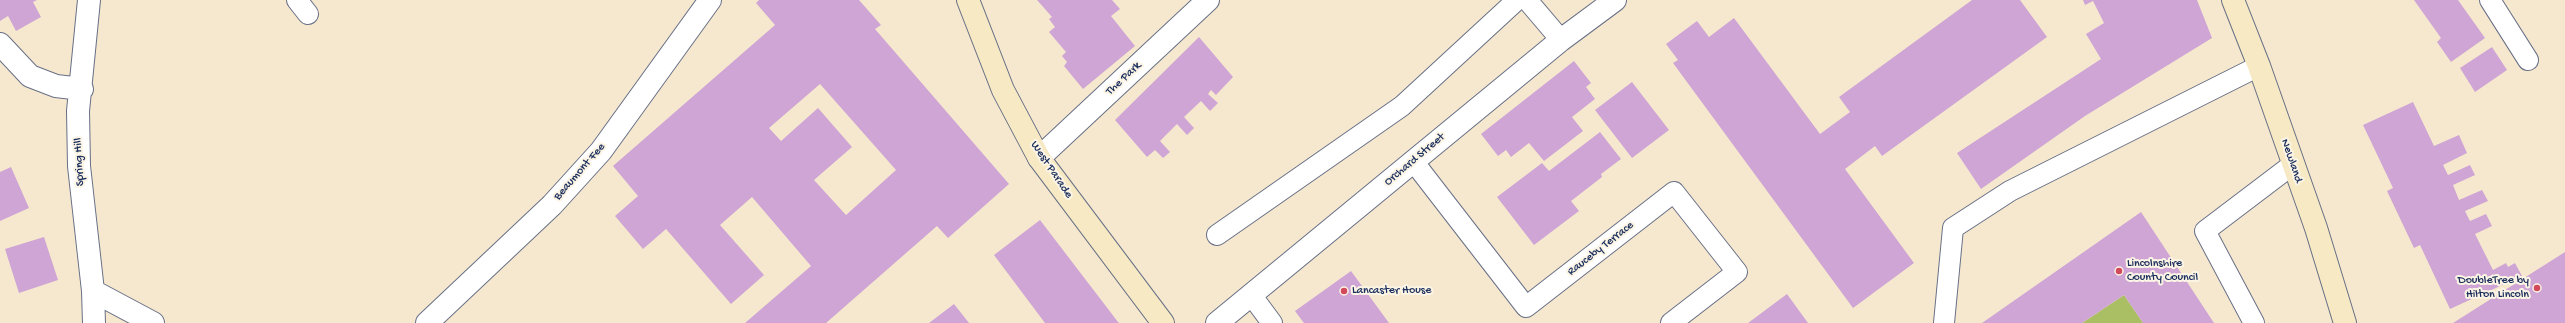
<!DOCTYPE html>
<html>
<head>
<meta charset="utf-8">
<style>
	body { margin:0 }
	canvas { display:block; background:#f6e8cf }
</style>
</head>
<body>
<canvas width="2565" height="323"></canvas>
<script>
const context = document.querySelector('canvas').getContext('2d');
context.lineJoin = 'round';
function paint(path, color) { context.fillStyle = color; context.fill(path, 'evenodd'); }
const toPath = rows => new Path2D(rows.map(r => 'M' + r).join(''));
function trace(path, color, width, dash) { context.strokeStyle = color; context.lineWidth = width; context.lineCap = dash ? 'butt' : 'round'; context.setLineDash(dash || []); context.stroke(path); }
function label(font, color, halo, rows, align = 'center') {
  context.font = font + ' "Gochi Hand",sans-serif'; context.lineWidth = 4; context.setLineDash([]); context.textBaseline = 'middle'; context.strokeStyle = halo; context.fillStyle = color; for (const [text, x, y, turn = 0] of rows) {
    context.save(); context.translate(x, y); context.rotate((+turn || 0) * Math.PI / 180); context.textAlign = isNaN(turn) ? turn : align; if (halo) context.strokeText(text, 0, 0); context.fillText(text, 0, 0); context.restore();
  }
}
paint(toPath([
	[2124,295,2143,323,2082,323]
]), '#aabf63');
paint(toPath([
	[0,0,37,0,33,2,41,17,16,31,8,16,0,21],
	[759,0,859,0,881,25,875,29,1009,184,948,238,937,226,826,323,745,323,811,266,752,197,720,225,764,275,731,304,666,229,643,249,615,216,638,196,613,166,775,25,756,3],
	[820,84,896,170,846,215,814,180,852,147,818,108,781,141,769,128],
	[1037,0,1112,0,1120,9,1111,16,1135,46,1083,89,1064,66,1067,62,1062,56,1066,52,1049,32,1055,27,1049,19,1052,17],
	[1972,0,2020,0,2047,37,1882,156,1875,146,1845,169,1914,263,1853,308,1673,63,1678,60,1666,44,1697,21,1709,37,1734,18,1820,134,1850,112,1839,97],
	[2083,0,2197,0,2212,38,2085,116,1981,189,1957,153,2101,59,2086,34,2104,23,2093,1,2085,5],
	[2414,0,2458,0,2485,38,2451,62,2437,42,2441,38],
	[1199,37,1233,77,1216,95,1211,90,1208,94,1218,103,1210,111,1201,101,1184,117,1194,128,1187,135,1177,124,1160,141,1170,152,1163,158,1155,150,1147,157,1115,120],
	[2492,47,2507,70,2475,92,2460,68],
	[1574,61,1591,83,1586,87,1595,99,1572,117,1583,131,1544,161,1529,143,1511,157,1506,150,1498,156,1481,134],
	[1632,82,1669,130,1632,158,1595,110],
	[2413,102,2434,146,2459,135,2467,153,2443,165,2448,175,2470,165,2475,175,2453,185,2459,200,2482,190,2488,201,2465,211,2470,221,2486,214,2492,226,2475,234,2493,270,2506,263,2508,267,2515,263,2522,276,2450,309,2420,245,2414,248,2387,191,2393,188,2363,125],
	[1600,132,1621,159,1601,174,1602,177,1571,201,1579,211,1534,245,1497,197,1542,163,1549,171],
	[11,167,29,208,0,221,0,172],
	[2141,212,2214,323,2143,323,2124,295,2082,323,1982,323],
	[1040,220,1118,322,1119,323,1045,323,994,255],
	[44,237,58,280,19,293,5,249],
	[2565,252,2565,323,2453,323],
	[1351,271,1389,323,1304,323,1295,311],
	[1787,294,1808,323,1748,323],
	[954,304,969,323,929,323]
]), '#cea5d4');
const service = toPath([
	[297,0,308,14],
	[1527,0,1561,40],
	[2490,0,2528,60],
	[1413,161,1526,307,1674,192,1737,272,1671,323],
	[1217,235,1402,106,1517,0],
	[1252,296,1272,323],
	[1944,323,1953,228,2010,191,2259,66],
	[2254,323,2205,231,2292,165]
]);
const minor = toPath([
	[89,0,78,111,79,166,93,291,94,323],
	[0,44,30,76,56,86,82,89],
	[1039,158,1208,0],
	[93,291,153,323],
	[427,323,552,205,601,151,710,0],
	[1217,323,1561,40,1615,0]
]);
const secondary = toPath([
	[968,0,1003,90,1039,158,1163,323],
	[2233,0,2259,66,2316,228,2345,323]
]);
trace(service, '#687086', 22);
trace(minor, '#687086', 24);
trace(secondary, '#687086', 24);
trace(service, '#fff', 20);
trace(minor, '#fff', 22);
trace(secondary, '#f6e9c3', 22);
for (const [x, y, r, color] of [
	[2119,271,4,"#d1495b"],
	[2537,288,4,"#d1495b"],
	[1344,291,4,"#d1495b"]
]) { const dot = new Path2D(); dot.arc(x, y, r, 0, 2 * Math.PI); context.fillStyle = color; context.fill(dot); trace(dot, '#fcf5e5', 1.5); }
label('12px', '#1b2f5e', '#fcf5e5', [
	["The Park",1124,79,-43],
	["Orchard Street",1415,160,-40],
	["Newland",2291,161,71],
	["Spring Hill",80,162,-93],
	["West Parade",1051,170,56],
	["Beaumont Fee",580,172,-49],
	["Rauceby Terrace",1601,249,-38]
]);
label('12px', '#1b2f5e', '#fcf5e5', [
	["Lincolnshire",2127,264],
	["County Council",2127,278],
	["DoubleTree by",2529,281,"right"],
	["Hilton Lincoln",2529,295,"right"],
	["Lancaster House",1352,291]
], 'left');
</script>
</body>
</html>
